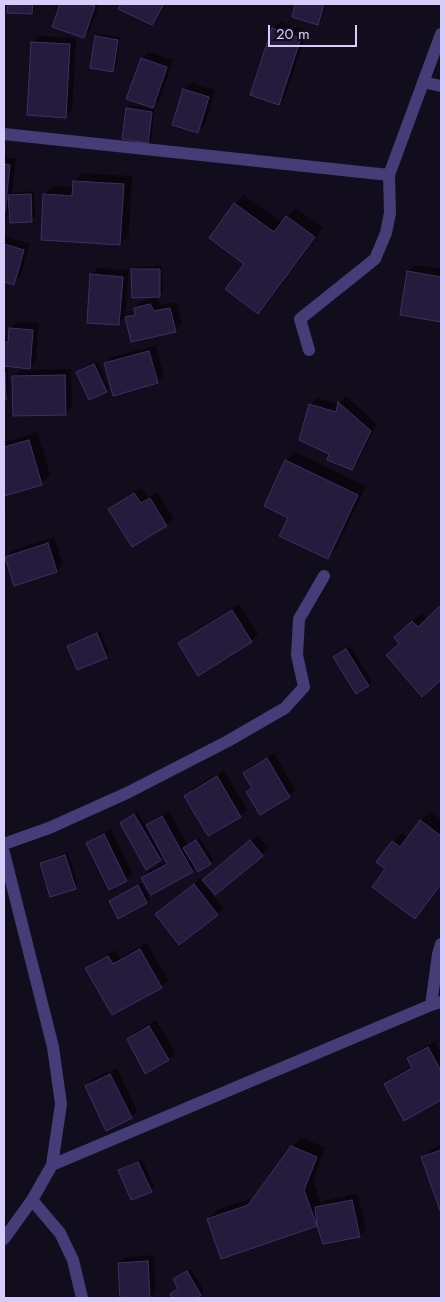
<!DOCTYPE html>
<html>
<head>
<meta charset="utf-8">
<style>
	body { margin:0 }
	#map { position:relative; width:445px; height:1302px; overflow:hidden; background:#110d1c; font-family:Jost,sans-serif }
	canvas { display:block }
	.frame { position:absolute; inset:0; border:5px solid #d6cdfa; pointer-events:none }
	.scale { position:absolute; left:268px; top:25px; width:89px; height:22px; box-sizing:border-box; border:2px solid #d6cdfa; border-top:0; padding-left:6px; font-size:15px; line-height:18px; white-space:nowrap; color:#d6cdfa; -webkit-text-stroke:4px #110d1c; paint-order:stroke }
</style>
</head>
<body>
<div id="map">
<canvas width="445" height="1302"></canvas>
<div class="frame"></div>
<div class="scale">20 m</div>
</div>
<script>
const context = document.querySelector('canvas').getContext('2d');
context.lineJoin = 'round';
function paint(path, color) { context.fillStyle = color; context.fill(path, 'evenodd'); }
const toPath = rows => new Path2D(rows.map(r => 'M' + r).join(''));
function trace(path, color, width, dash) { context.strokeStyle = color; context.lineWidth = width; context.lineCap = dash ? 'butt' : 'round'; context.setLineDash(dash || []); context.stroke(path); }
paint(toPath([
	[9,4,35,4,35,10,32,13,9,12],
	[62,4,99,4,90,30,83,37,54,27],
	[123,4,166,4,158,16,151,23,120,9],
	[297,4,326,4,321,20,318,23,293,16],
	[280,22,307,31,285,97,278,103,251,94,273,28],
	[100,34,120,37,116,68,112,71,96,37],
	[39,36,76,38,72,110,65,116,32,42],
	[149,52,173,60,160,100,153,106,142,58],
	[191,83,215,90,205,125,198,131,184,89],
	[131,105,155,109,151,139,148,142,127,109],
	[4,157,16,159,12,193,34,191,35,218,32,221,10,213,4,219],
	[83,173,132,176,129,235,120,244,44,195,53,186,74,187,74,182],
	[244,195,282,223,296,208,323,228,267,304,258,313,245,264,210,238,235,204],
	[4,236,30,244,20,277,13,283,4,280],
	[415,265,441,269,441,321,401,314,408,271],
	[162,266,163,293,159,296,133,270,136,267],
	[98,268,129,270,125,317,118,324,91,275],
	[156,298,161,305,176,302,182,324,175,331,126,317,133,311,135,310,135,308,142,301],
	[17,322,39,323,36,361,29,368,4,365,4,338,6,335,10,335,11,328],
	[156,345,164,376,157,382,105,364,112,357],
	[97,361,109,388,106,391,77,372,81,369],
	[4,369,8,369,9,395,4,399],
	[71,369,72,407,66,414,13,376,20,370],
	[346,396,377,424,358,462,352,468,310,405,317,398,339,404,340,402],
	[38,432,50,475,41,484,4,494,7,505,4,509,4,442],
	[295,452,366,486,336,549,327,558,290,517,286,461],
	[141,487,148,498,157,492,173,518,166,525,109,509,116,503],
	[54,537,63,564,57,571,15,585,6,557,13,550],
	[239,604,258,634,251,641,199,674,179,643,186,637],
	[441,606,441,678,422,695,400,643,404,628,422,613,427,619],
	[100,631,109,653,106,657,69,646,72,643],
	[350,646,372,682,368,685,334,657],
	[274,753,295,790,289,796,247,792,253,786,245,773,251,766],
	[224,770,247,809,240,816,209,834,186,796,192,789],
	[137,811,146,827,154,819,169,811,188,845,199,838,213,860,210,863,196,867,192,871,143,878,149,871,167,861,164,855,160,859,124,820],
	[430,812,441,820,441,885,424,908,415,917,387,868,393,842,402,833,409,838,421,821],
	[111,829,133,874,126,880,88,844,94,837],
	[258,835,269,848,213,895,223,908,217,914,156,914,163,907,201,878,203,881,210,873],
	[68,853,78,885,75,888,41,863,44,860],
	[141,883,150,899,146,902,110,901,113,898],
	[147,943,168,980,161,987,87,968,93,962,115,950,120,958],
	[156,1020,175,1053,169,1059,146,1073,128,1039,135,1032],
	[435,1041,441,1053,441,1099,404,1119,385,1084,392,1078,412,1066,408,1059,415,1052],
	[117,1068,137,1111,131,1117,86,1086,93,1079],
	[301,1138,325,1147,313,1181,321,1203,323,1201,358,1194,366,1229,359,1236,317,1225,222,1258,208,1219,217,1210,255,1197,292,1147],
	[441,1145,441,1209,423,1158,432,1149],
	[142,1159,154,1187,151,1191,119,1171,123,1167],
	[154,1255,156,1293,150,1298,121,1298,119,1263,126,1257],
	[191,1269,204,1291,194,1298,174,1298,171,1295,179,1288,174,1280,178,1276]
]), '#0007');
const building = toPath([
	[8,4,33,4,32,14,7,13,8,4],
	[60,4,87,4,95,6,84,38,52,27,60,4],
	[121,4,164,4,152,25,118,9,121,4],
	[295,4,324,4,318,25,292,17,295,4],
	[272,28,301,38,279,105,250,95,272,28],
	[95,36,118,40,113,72,90,68,95,36],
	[31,42,70,44,66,118,27,115,31,42],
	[141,58,167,67,153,108,126,99,141,58],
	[183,89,209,97,198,133,172,125,183,89],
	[126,108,152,112,148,143,122,139,126,108],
	[4,164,10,165,4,221,4,164],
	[73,181,124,184,120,245,41,240,43,194,72,196,73,181],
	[31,194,32,222,10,223,8,195,31,194],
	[234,203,274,232,286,216,315,237,258,314,225,289,244,264,209,238,234,203],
	[4,244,24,250,14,285,4,282,4,244],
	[131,269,160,269,160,297,132,298,131,269],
	[407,271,441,277,441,322,400,315,407,271],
	[90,274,123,277,119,325,87,323,90,274],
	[150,304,154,311,170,308,176,332,131,342,125,317,135,315,134,308,150,304],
	[9,328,33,330,30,369,4,366,4,342,8,342,9,328],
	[149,351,158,383,113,396,104,363,149,351],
	[94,364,107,392,89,400,76,372,94,364],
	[4,372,5,372,6,400,4,400,4,372],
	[65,375,66,415,13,416,12,376,65,375],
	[338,402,371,431,352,470,327,460,329,454,299,440,309,404,336,412,338,402],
	[29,440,42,485,4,496,4,447,29,440],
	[285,460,358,495,328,559,279,536,288,518,264,506,285,460],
	[134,493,141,503,150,498,167,526,132,547,108,509,134,493],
	[48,543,57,572,14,586,5,557,48,543],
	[441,605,441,680,422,697,386,655,399,644,394,637,412,621,418,627,441,605],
	[232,610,252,642,198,676,178,643,232,610],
	[97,633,107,658,77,670,67,646,97,633],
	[346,649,369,686,356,694,333,657,346,649],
	[267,758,290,797,260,815,246,792,252,788,243,773,267,758],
	[217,776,241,817,208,836,184,796,217,776],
	[134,814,161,860,146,870,120,823,134,814],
	[162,816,193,872,151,895,141,878,167,864,146,825,162,816],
	[420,820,441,836,441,884,415,919,372,887,385,869,376,862,392,841,400,847,420,820],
	[104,834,127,881,109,890,86,843,104,834],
	[196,840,211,864,198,872,183,848,196,840],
	[250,840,263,856,215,895,202,880,250,840],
	[65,855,76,889,50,897,40,863,65,855],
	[194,884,218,915,179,945,155,914,194,884],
	[138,885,147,903,118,919,109,901,138,885],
	[140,949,162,988,112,1015,85,968,108,956,113,964,140,949],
	[149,1026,169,1060,145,1074,127,1039,149,1026],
	[428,1047,441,1071,441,1100,404,1121,384,1084,412,1068,407,1058,428,1047],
	[110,1074,132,1118,106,1131,85,1086,110,1074],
	[291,1146,317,1157,304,1190,317,1226,221,1259,207,1219,248,1205,291,1146],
	[441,1150,441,1213,421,1157,441,1150],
	[138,1162,152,1192,131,1200,118,1170,138,1162],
	[352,1200,360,1237,323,1244,317,1226,315,1207,352,1200],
	[148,1261,150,1298,120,1298,118,1263,148,1261],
	[187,1271,201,1295,196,1298,172,1298,170,1294,178,1289,173,1279,187,1271]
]);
paint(building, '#251b3c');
trace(building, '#3f2f65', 1);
trace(toPath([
	[423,82,441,86],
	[4,134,389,175,441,34],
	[309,350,300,319,375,259,386,233,390,213,389,175],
	[4,844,49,828,127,793,228,741,285,708,304,687,297,655,299,619,324,576],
	[4,853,53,1047,61,1104,52,1165],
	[431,1005,438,954,441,944],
	[32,1200,60,1233,73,1260,82,1298],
	[4,1239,32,1200,52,1165,431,1005,441,1002]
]), '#443d77', 12);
</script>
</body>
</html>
